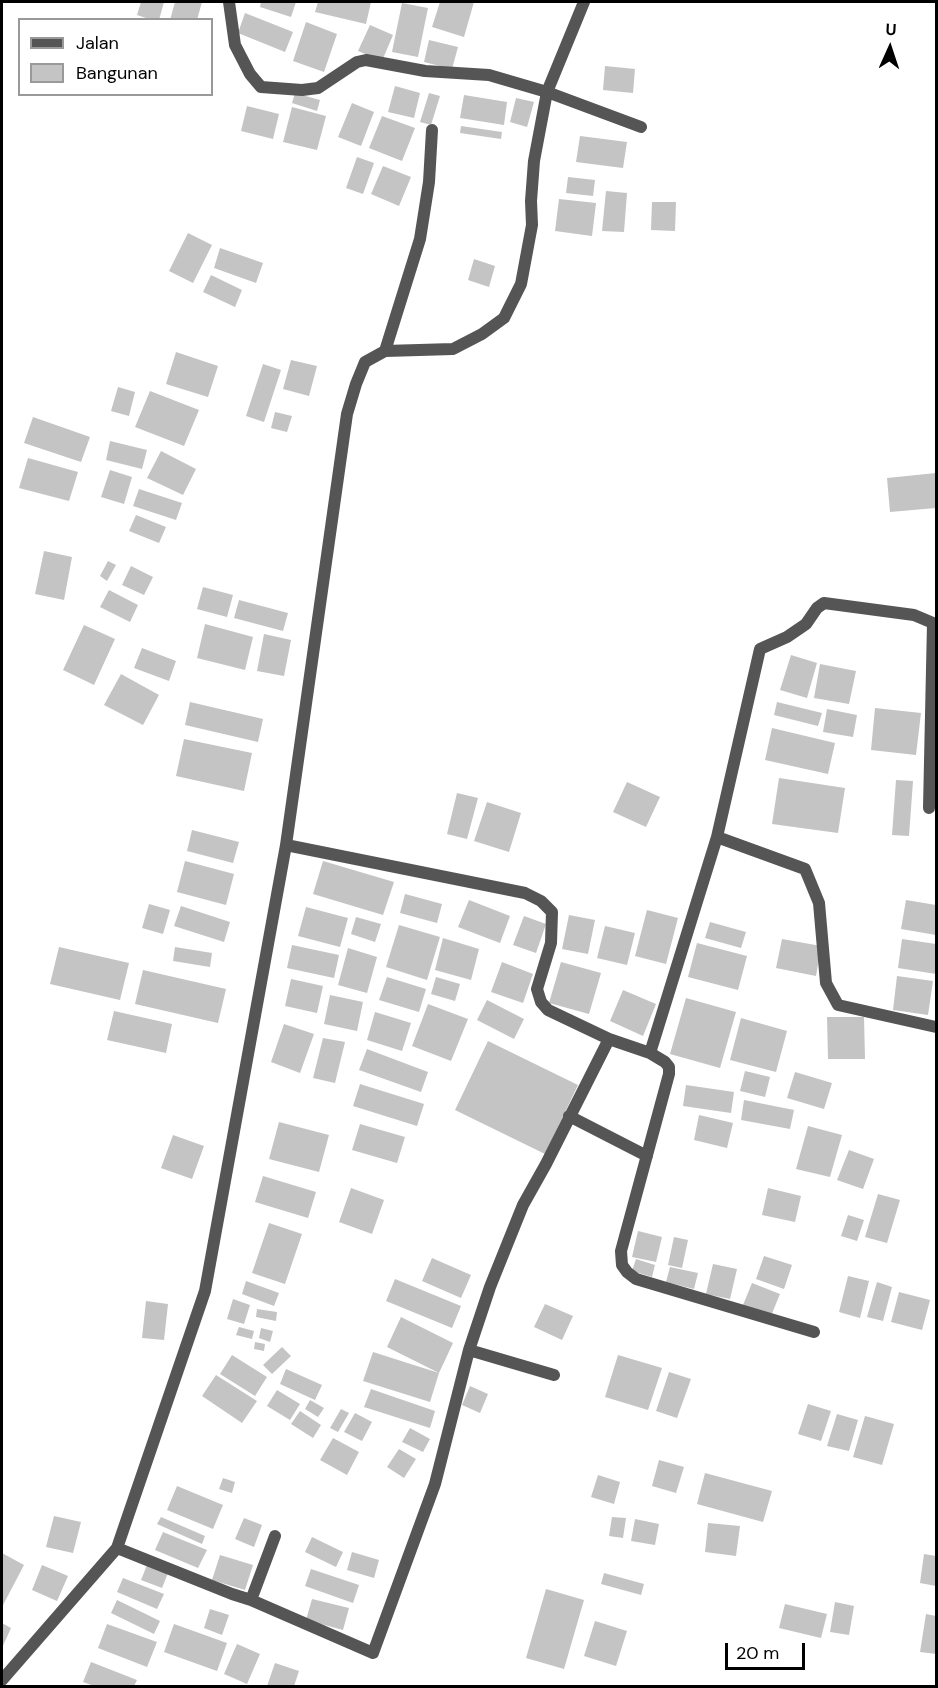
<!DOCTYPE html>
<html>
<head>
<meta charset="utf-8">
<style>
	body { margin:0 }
	#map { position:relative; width:938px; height:1688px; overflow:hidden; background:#fff; font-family:"DM Sans",sans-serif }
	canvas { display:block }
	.frame { position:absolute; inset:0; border:3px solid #000; pointer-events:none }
	.legend { position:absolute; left:18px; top:18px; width:195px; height:78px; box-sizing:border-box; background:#fff; border:2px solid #999; margin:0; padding:8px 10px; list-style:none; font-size:18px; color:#000 }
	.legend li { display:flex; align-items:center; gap:12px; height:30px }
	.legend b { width:30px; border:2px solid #999 }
	.north { position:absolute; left:860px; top:18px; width:60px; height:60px; -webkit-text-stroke:4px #fff; paint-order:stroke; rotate:3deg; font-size:16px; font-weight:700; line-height:24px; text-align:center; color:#000 }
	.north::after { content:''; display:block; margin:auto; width:21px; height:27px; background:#000; clip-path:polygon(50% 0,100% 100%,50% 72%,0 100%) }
	.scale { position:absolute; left:725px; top:1643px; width:80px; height:27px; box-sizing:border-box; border:3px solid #000; border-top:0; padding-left:8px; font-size:18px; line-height:21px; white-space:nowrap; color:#000; -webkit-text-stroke:4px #fff; paint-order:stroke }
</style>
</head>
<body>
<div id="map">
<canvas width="938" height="1688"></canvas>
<div class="frame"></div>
<ul class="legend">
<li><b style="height:8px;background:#555"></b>Jalan</li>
<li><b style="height:16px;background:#c4c4c4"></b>Bangunan</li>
</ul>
<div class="north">U</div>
<div class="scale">20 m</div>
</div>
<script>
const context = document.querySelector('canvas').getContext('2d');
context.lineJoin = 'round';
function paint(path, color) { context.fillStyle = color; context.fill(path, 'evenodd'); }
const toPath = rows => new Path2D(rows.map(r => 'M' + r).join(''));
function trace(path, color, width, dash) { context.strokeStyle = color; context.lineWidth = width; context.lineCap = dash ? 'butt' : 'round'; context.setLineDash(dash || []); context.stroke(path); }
paint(toPath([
	[141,2,164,2,159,20,152,20,137,15],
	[175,2,202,2,197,20,170,20],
	[261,2,296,2,291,17,260,7],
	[318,2,371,2,366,24,315,12],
	[440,2,474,2,464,37,432,27],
	[402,3,428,8,418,57,392,52],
	[245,13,293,32,285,52,238,33],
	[306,22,337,34,324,72,293,61],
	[370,25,393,35,382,61,358,51],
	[429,40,458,47,452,69,424,62],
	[605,66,635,69,633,93,603,90],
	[395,86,420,93,414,118,388,112],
	[295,93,320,100,317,111,292,103],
	[429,93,440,96,431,125,420,122],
	[464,95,507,102,504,125,460,118],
	[516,98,534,102,527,127,510,122],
	[352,103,374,112,361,146,338,137],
	[247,106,279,114,273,139,241,131],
	[292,107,326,116,317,150,283,142],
	[382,116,415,128,402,161,369,148],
	[461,126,502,132,501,139,460,133],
	[580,136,627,142,623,168,576,162],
	[357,157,374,163,363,194,346,188],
	[383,166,411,177,399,206,371,194],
	[568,177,595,180,593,196,566,193],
	[606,191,627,193,624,232,602,231],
	[559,199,596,203,592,236,555,231],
	[652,202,676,202,675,231,651,230],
	[188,233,212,245,193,283,169,271],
	[220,248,263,263,256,283,214,268],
	[474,259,495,266,489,287,468,280],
	[211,275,242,290,235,307,203,292],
	[176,352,218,366,208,397,166,384],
	[291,360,317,366,309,396,283,389],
	[263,364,281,370,264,422,246,416],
	[118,387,135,392,129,416,111,411],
	[150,391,199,410,184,446,135,427],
	[275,412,292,416,287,432,271,428],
	[33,417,90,437,81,462,24,443],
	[110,441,147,450,142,469,106,460],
	[161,451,196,469,183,495,147,478],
	[28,458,78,472,69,501,19,488],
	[110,470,132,477,124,504,101,497],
	[936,473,936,508,890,512,887,478],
	[139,489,182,503,176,520,133,506],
	[136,515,166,527,159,543,129,531],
	[44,551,72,557,64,600,35,594],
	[108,561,116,565,107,581,100,576],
	[131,566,153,577,144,595,122,585],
	[203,587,233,595,227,617,197,609],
	[109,590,138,605,130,622,100,607],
	[239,600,288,613,283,631,234,618],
	[205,624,253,637,245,670,197,658],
	[84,625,115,639,94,685,63,670],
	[264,634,291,640,284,676,257,671],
	[142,648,176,661,169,681,134,668],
	[791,655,817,663,807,698,780,690],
	[820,664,856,671,849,704,814,698],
	[121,674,159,695,143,725,104,705],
	[190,702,263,719,258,742,185,725],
	[777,702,822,713,818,726,774,715],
	[875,708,921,713,916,755,871,750],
	[827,709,857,715,853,737,823,732],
	[772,728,835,743,828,774,765,760],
	[184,739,252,753,244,791,176,776],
	[779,778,845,788,838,833,772,824],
	[896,780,913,781,909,836,892,835],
	[627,782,660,797,646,827,613,812],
	[457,793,478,798,467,839,447,834],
	[487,802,521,813,509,852,474,841],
	[192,830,239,842,233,863,187,851],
	[185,861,234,874,226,905,177,892],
	[323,861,394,882,383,915,313,894],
	[405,894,442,904,437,923,400,913],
	[469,900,510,916,500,943,458,927],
	[906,900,936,905,936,935,901,929],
	[149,904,170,910,163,934,142,928],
	[181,906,230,922,224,942,174,926],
	[306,907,348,918,340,947,298,936],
	[647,910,678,918,666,964,635,956],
	[569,915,595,920,588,954,562,949],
	[524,916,546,924,536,953,513,945],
	[356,917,381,924,375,942,351,934],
	[710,922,746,932,741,948,705,938],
	[399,925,440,937,427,980,386,967],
	[605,926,635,933,627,965,597,958],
	[443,938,479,949,471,980,435,970],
	[782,939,821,946,816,976,776,968],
	[902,939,936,944,936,974,898,968],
	[697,943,747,956,738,990,688,977],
	[292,945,339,955,334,978,287,968],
	[59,947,129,963,120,1000,50,984],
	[175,947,212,953,210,967,173,961],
	[348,948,377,957,367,993,338,985],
	[502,962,533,974,523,1003,491,992],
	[561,962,601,973,589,1014,549,1003],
	[143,970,226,989,218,1023,135,1004],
	[897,976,933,981,928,1015,893,1010],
	[387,977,426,989,419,1012,379,1000],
	[436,977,460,984,455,1001,431,994],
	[291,979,323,986,317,1013,285,1006],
	[623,990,656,1004,643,1036,610,1021],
	[330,995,363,1002,357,1031,324,1024],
	[686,998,736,1012,720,1068,670,1054],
	[487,1000,524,1019,514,1039,477,1020],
	[428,1004,468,1019,451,1061,412,1046],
	[114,1011,172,1024,166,1053,107,1040],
	[375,1012,411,1023,402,1051,367,1040],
	[827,1017,864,1017,865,1059,828,1059],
	[741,1018,787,1031,776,1072,730,1060],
	[284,1024,314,1034,300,1073,271,1062],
	[323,1038,345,1042,335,1083,313,1078],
	[488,1041,578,1085,545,1154,455,1110],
	[367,1049,428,1072,421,1092,359,1070],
	[745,1071,770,1077,765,1097,740,1091],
	[795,1072,832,1083,824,1109,787,1098],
	[360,1084,424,1104,417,1126,353,1106],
	[686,1085,734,1092,731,1113,683,1106],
	[744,1100,794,1110,790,1129,741,1120],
	[699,1115,733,1123,727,1148,694,1140],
	[279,1122,329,1135,319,1172,269,1159],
	[360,1124,405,1137,397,1163,352,1150],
	[808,1126,842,1135,830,1177,796,1169],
	[173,1135,204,1146,192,1179,161,1168],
	[849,1150,874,1159,863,1189,837,1180],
	[263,1176,316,1192,308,1218,255,1202],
	[351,1188,384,1200,372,1234,339,1222],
	[768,1188,801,1196,795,1222,762,1215],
	[878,1194,900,1200,887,1243,865,1237],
	[848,1215,864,1220,857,1241,841,1236],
	[269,1223,302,1234,285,1284,252,1273],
	[638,1231,662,1237,656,1262,632,1257],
	[674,1237,688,1240,682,1268,668,1265],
	[764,1256,792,1265,784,1289,756,1279],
	[432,1258,471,1275,461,1298,422,1281],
	[636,1259,655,1265,652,1277,632,1271],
	[713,1264,737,1269,730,1299,706,1294],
	[670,1267,698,1273,694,1289,666,1282],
	[848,1276,869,1281,860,1318,839,1312],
	[395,1279,461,1306,452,1328,386,1301],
	[246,1281,279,1293,274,1306,242,1294],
	[877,1282,892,1287,883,1321,867,1317],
	[752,1283,780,1294,771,1316,743,1305],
	[899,1292,930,1300,922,1330,891,1322],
	[233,1299,250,1305,244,1324,227,1319],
	[146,1301,168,1304,164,1340,142,1338],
	[545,1304,573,1316,562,1340,534,1327],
	[257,1309,277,1312,276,1321,256,1317],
	[401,1317,453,1343,439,1373,430,1402,363,1381,373,1352,439,1373,387,1347],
	[239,1327,254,1331,252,1339,236,1335],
	[261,1328,273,1331,270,1342,259,1338],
	[255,1342,265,1344,264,1351,254,1349],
	[282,1347,291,1356,272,1374,263,1365],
	[232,1355,267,1377,255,1396,220,1374],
	[618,1355,662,1368,648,1410,605,1397],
	[286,1369,322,1385,315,1400,280,1384],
	[669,1372,691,1379,677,1418,656,1411],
	[216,1375,257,1401,242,1423,202,1396],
	[470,1386,488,1394,480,1413,462,1405],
	[371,1389,435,1411,430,1428,364,1407],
	[277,1390,300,1404,290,1420,267,1406],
	[310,1400,324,1408,318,1417,305,1409],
	[808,1404,831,1411,821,1441,798,1434],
	[341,1409,349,1413,338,1432,330,1428],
	[300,1411,321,1425,313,1438,291,1424],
	[355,1413,372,1422,362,1441,344,1432],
	[837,1414,858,1420,849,1451,827,1446],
	[865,1416,894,1424,882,1465,853,1457],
	[410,1428,430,1439,423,1452,402,1442],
	[333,1438,359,1452,347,1475,320,1460],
	[399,1449,416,1459,404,1478,387,1467],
	[659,1460,684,1467,676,1493,652,1486],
	[705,1473,772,1491,763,1522,697,1504],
	[598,1475,620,1482,614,1504,591,1497],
	[223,1478,235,1482,232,1493,219,1489],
	[177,1486,223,1505,213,1529,167,1510],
	[54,1516,81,1522,73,1553,46,1547],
	[161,1517,205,1536,202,1544,157,1524],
	[612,1517,626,1518,623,1538,609,1536],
	[244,1518,262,1525,254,1547,235,1539],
	[635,1519,659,1524,655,1545,631,1541],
	[708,1523,740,1526,736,1556,705,1552],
	[163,1532,207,1550,198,1568,155,1550],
	[312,1537,343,1552,336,1567,305,1552],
	[352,1552,379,1560,374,1578,347,1570],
	[2,1553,24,1565,2,1607],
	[924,1554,936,1556,936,1586,920,1583],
	[220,1555,253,1565,245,1590,212,1580],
	[42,1565,68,1576,57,1601,32,1590],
	[147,1565,168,1573,162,1588,141,1580],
	[311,1569,359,1585,353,1603,305,1586],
	[604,1573,644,1584,641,1595,601,1584],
	[123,1578,164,1594,157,1609,117,1592],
	[546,1589,584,1600,564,1669,526,1658],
	[312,1599,349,1608,343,1630,306,1620],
	[117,1600,160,1621,154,1634,111,1613],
	[835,1602,854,1606,849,1635,830,1632],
	[785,1604,827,1614,821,1638,779,1628],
	[210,1609,229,1615,222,1635,204,1628],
	[926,1614,936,1616,936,1654,920,1652],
	[595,1621,627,1631,616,1666,584,1656],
	[2,1623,11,1628,2,1648],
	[107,1624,157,1642,147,1667,98,1648],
	[174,1624,227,1643,217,1671,164,1652],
	[237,1644,260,1654,247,1684,224,1674],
	[91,1662,137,1680,134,1686,94,1686,83,1682],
	[275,1663,299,1671,294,1686,267,1686]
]), '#c4c4c4');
trace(toPath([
	[229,2,235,45,250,74,261,87,302,90,318,88,357,62,366,60,425,71,489,75,547,92,641,127],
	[385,351,420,239,429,182,432,130],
	[717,837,805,869,819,903,826,983,838,1005,936,1027],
	[286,845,525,893,541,901,552,912,551,943,537,989,541,1002,548,1010,609,1039,650,1053,665,1062,669,1067,669,1074,621,1251,622,1265,627,1272,636,1279,814,1332],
	[650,1053,717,837,760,649,787,637,806,624,817,608,824,603,914,615,933,623,929,808],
	[569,1116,647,1156],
	[469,1350,554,1375],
	[117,1548,232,1594,251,1600,275,1536],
	[251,1600,373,1653,435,1484,469,1350,490,1287,523,1205,546,1164,609,1039],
	[2,1680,117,1548,205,1291,286,845,347,414,356,384,365,362,385,351,453,349,482,334,504,318,521,284,532,225,531,201,534,161,547,92,584,2]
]), '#555', 12);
</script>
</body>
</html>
